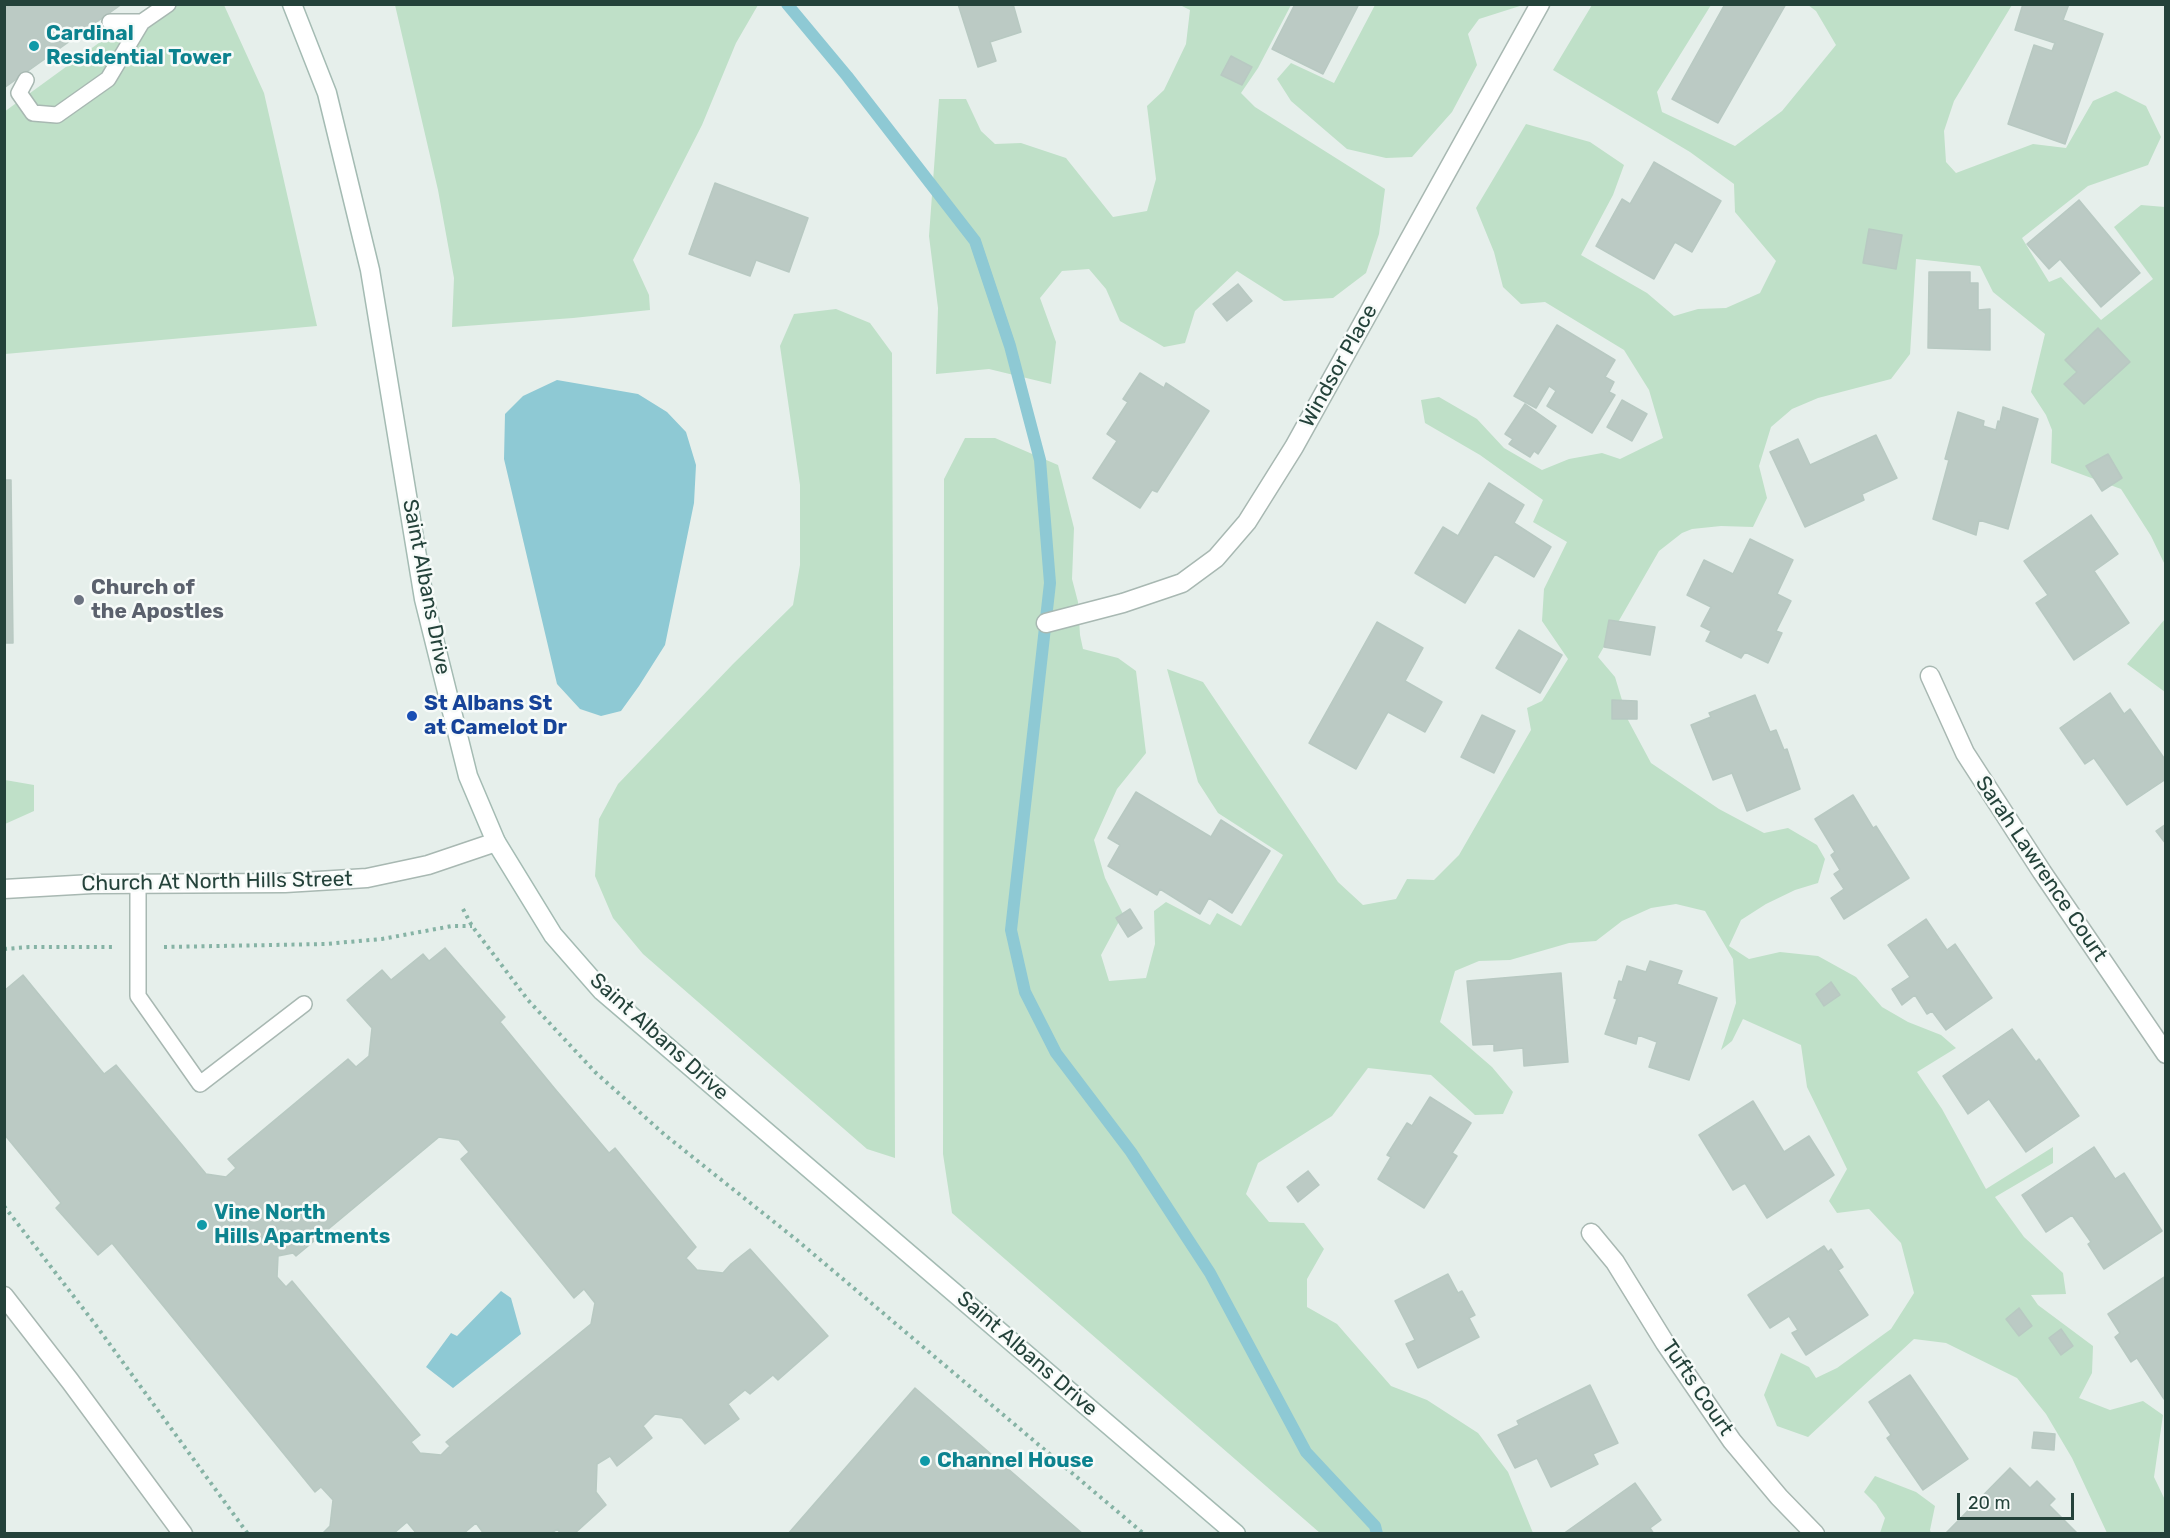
<!DOCTYPE html>
<html>
<head>
<meta charset="utf-8">
<style>
	body { margin:0 }
	#map { position:relative; width:2170px; height:1538px; overflow:hidden; background:#e6efeb; font-family:Rubik,sans-serif }
	canvas { display:block }
	.frame { position:absolute; inset:0; border:6px solid #24423a; pointer-events:none }
	.scale { position:absolute; left:1957px; top:1493px; width:117px; height:27px; box-sizing:border-box; border:3px solid #24423a; border-top:0; padding-left:8px; font-size:18px; line-height:21px; white-space:nowrap; color:#24423a; -webkit-text-stroke:4px #f7fbf9; paint-order:stroke }
</style>
</head>
<body>
<div id="map">
<canvas width="2170" height="1538"></canvas>
<div class="frame"></div>
<div class="scale">20 m</div>
</div>
<script>
const context = document.querySelector('canvas').getContext('2d');
context.lineJoin = 'round';
function paint(path, color) { context.fillStyle = color; context.fill(path, 'evenodd'); }
const toPath = rows => new Path2D(rows.map(r => 'M' + r).join(''));
function trace(path, color, width, dash) { context.strokeStyle = color; context.lineWidth = width; context.lineCap = dash ? 'butt' : 'round'; context.setLineDash(dash || []); context.stroke(path); }
function label(font, color, halo, rows, align = 'center') {
  context.font = font + ' Rubik,sans-serif'; context.lineWidth = 5; context.setLineDash([]); context.textBaseline = 'middle'; context.strokeStyle = halo; context.fillStyle = color; for (const [text, x, y, turn = 0] of rows) {
    context.save(); context.translate(x, y); context.rotate((+turn || 0) * Math.PI / 180); context.textAlign = isNaN(turn) ? turn : align; if (halo) context.strokeText(text, 0, 0); context.fillText(text, 0, 0); context.restore();
  }
}
paint(toPath([
	[151,5,224,5,264,93,317,326,5,354,4,112],
	[395,5,758,5,736,43,702,125,633,260,649,295,650,310,573,318,452,327,454,278,438,190],
	[1180,5,1291,5,1258,68,1241,93,1255,107,1385,189,1379,234,1366,273,1333,298,1284,301,1237,271,1195,311,1185,343,1164,347,1120,321,1106,289,1089,269,1062,271,1040,298,1056,342,1051,384,989,369,936,374,938,308,929,236,939,99,966,99,981,131,995,144,1021,143,1066,158,1113,217,1147,211,1156,179,1147,106,1164,90,1186,44,1190,10],
	[1375,5,1523,5,1479,19,1468,34,1477,65,1452,112,1412,157,1386,158,1347,149,1291,101,1277,79,1291,63,1334,83],
	[1592,5,1711,5,1657,92,1662,112,1735,146,1782,111,1836,45,1816,11,1808,5,2012,5,1954,101,1944,131,1946,162,1956,173,2033,144,2066,148,2093,101,2116,91,2146,106,2161,137,2148,165,2088,186,2022,238,2049,282,2061,277,2101,320,2153,279,2114,227,2141,205,2165,207,2165,565,2151,536,2121,489,2051,463,2052,430,2046,415,2031,392,2045,334,1993,292,1980,266,1916,259,1910,354,1891,379,1818,398,1792,409,1771,427,1759,466,1767,498,1753,527,1721,526,1692,529,1682,533,1659,551,1598,657,1615,677,1628,720,1651,763,1719,809,1764,833,1788,828,1817,845,1825,859,1818,883,1795,890,1766,904,1741,920,1729,946,1749,959,1780,952,1818,956,1856,977,1882,1007,1908,1022,1941,1035,1956,1048,1917,1072,1942,1109,1986,1189,2053,1147,2053,1163,1995,1197,2024,1237,2063,1273,2066,1294,2031,1295,2038,1305,2093,1346,2092,1373,2079,1398,2110,1410,2143,1401,2163,1415,2154,1477,2165,1500,2165,1533,2107,1533,2072,1458,2046,1414,2017,1378,1946,1343,1914,1339,1808,1437,1777,1426,1764,1395,1781,1353,1809,1367,1816,1378,1837,1368,1891,1329,1914,1293,1901,1243,1869,1209,1837,1213,1829,1201,1847,1169,1807,1087,1801,1045,1743,1019,1732,1041,1721,1050,1736,1003,1733,959,1705,911,1676,904,1651,908,1622,921,1596,941,1569,943,1510,960,1479,961,1455,971,1440,1022,1492,1067,1513,1092,1503,1114,1475,1115,1431,1075,1368,1068,1332,1116,1258,1163,1246,1194,1269,1222,1304,1223,1324,1249,1307,1279,1307,1307,1337,1324,1391,1386,1427,1400,1478,1433,1508,1472,1533,1533,1320,1533,952,1213,943,1154,944,479,965,438,995,438,1058,465,1074,528,1072,579,1078,602,1080,635,1083,649,1118,658,1136,671,1146,753,1117,789,1094,840,1105,878,1123,914,1101,955,1109,981,1146,978,1155,944,1154,911,1166,902,1210,925,1217,913,1241,926,1283,855,1218,813,1198,782,1167,669,1203,682,1338,882,1363,905,1396,899,1407,879,1434,880,1459,855,1531,730,1527,708,1542,701,1568,659,1542,621,1544,589,1567,542,1533,522,1543,500,1480,455,1425,423,1421,400,1439,397,1477,419,1504,448,1542,470,1569,459,1602,453,1620,459,1663,438,1649,390,1624,350,1545,302,1521,304,1503,287,1494,252,1476,208,1526,124,1590,142,1624,165,1613,195,1581,255,1647,293,1674,316,1698,309,1726,308,1760,293,1776,261,1735,212,1734,184,1690,152,1553,70],
	[836,309,870,323,892,353,895,1158,867,1149,643,954,613,918,595,876,599,819,618,784,733,664,793,605,800,565,800,485,780,346,794,314],
	[2165,619,2165,692,2127,664],
	[5,780,34,785,34,811,5,824],
	[1875,1476,1916,1492,1935,1506,1930,1530,1931,1533,1880,1533,1885,1518,1876,1504,1864,1492]
]), '#bfe0c8');
paint(toPath([
	[557,380,638,394,667,412,686,432,696,465,694,503,665,645,639,686,621,711,601,716,580,709,557,684,504,459,505,414,523,396],
	[501,1291,511,1298,521,1334,453,1388,426,1367,451,1333,457,1336]
]), '#8ec9d4');
trace(toPath([
	[787,4,847,76,975,241,1010,346,1040,460,1050,583,1011,930,1025,992,1056,1053,1131,1152,1210,1273,1306,1452,1375,1526,1377,1534]
]), '#8ec9d4', 12);
const building = toPath([
	[4,4,122,4,4,88,4,4],
	[958,4,1013,4,1021,32,990,42,996,61,978,67,958,4],
	[1295,4,1359,4,1323,74,1272,49,1295,4],
	[1725,4,1786,4,1718,123,1672,99,1725,4],
	[2023,4,2069,4,2063,20,2103,34,2065,144,2008,124,2034,45,2052,51,2055,43,2015,30,2023,4],
	[1231,56,1252,67,1242,85,1221,75,1231,56],
	[1654,162,1721,201,1692,252,1675,242,1654,279,1596,246,1622,199,1630,204,1654,162],
	[715,183,808,218,789,272,756,260,750,276,689,254,715,183],
	[2079,200,2140,273,2101,307,2060,259,2049,269,2027,244,2079,200],
	[1869,229,1902,235,1896,269,1863,263,1869,229],
	[1929,272,1970,272,1970,283,1978,283,1978,310,1990,309,1990,350,1928,348,1929,272],
	[1238,284,1252,301,1227,321,1213,304,1238,284],
	[1557,325,1615,360,1605,377,1614,382,1609,392,1615,395,1592,433,1547,406,1556,391,1549,386,1536,408,1514,396,1557,325],
	[2098,328,2130,362,2084,404,2064,384,2077,372,2065,360,2098,328],
	[1140,373,1164,388,1166,383,1209,411,1157,492,1152,490,1140,508,1093,478,1117,441,1107,434,1128,402,1123,399,1140,373],
	[1622,400,1647,414,1632,441,1607,427,1622,400],
	[1525,404,1556,426,1538,454,1534,451,1530,457,1509,444,1513,439,1505,434,1525,404],
	[2003,407,2038,419,2008,529,1979,520,1976,535,1933,519,1949,460,1945,459,1958,412,1984,421,1983,426,1996,430,1998,421,2000,422,2003,407],
	[1876,435,1897,478,1862,494,1864,500,1805,527,1770,452,1798,439,1810,465,1876,435],
	[2108,454,2122,478,2102,491,2086,466,2108,454],
	[4,480,11,480,13,643,4,643,4,480],
	[1489,483,1524,505,1514,523,1551,547,1534,577,1495,554,1465,603,1415,573,1443,527,1458,536,1489,483],
	[2091,515,2118,554,2094,571,2129,623,2074,660,2036,603,2048,595,2024,561,2091,515],
	[1750,539,1793,560,1777,594,1791,601,1776,631,1782,633,1768,663,1745,652,1741,658,1706,641,1711,631,1701,626,1711,607,1687,595,1704,560,1733,574,1750,539],
	[1609,620,1655,627,1650,655,1604,647,1609,620],
	[1377,622,1423,648,1405,681,1442,702,1425,732,1388,712,1356,769,1309,743,1377,622],
	[1519,630,1562,655,1540,693,1496,668,1519,630],
	[2110,693,2124,714,2130,709,2166,761,2166,779,2127,805,2094,758,2085,764,2060,728,2110,693],
	[1755,695,1770,732,1776,730,1784,750,1787,749,1800,789,1747,811,1732,773,1713,780,1691,725,1711,717,1709,713,1755,695],
	[1612,700,1637,701,1637,719,1612,719,1612,700],
	[1482,715,1515,731,1494,773,1461,757,1482,715],
	[1136,792,1211,837,1221,820,1270,851,1232,913,1209,898,1200,914,1160,889,1157,895,1108,866,1120,845,1108,838,1136,792],
	[1853,795,1873,828,1876,826,1909,878,1844,919,1831,898,1844,889,1834,874,1840,870,1831,855,1835,852,1815,819,1853,795],
	[2166,824,2166,844,2156,831,2166,824],
	[1130,909,1142,928,1128,937,1116,918,1130,909],
	[1926,919,1947,950,1955,944,1992,998,1946,1030,1932,1011,1927,1014,1915,995,1902,1005,1892,989,1910,977,1888,945,1926,919],
	[445,948,505,1017,500,1022,555,1089,609,1153,615,1148,696,1247,686,1258,697,1270,723,1273,731,1264,750,1249,828,1336,778,1380,773,1375,750,1394,745,1390,728,1404,739,1419,705,1444,682,1418,655,1414,643,1426,652,1438,617,1466,610,1456,597,1464,596,1492,606,1505,574,1534,560,1534,558,1529,549,1534,484,1534,476,1523,463,1534,417,1534,407,1522,393,1534,322,1534,330,1526,333,1500,321,1487,315,1492,112,1243,98,1255,56,1208,61,1203,4,1134,4,991,23,975,104,1074,116,1065,206,1174,226,1177,236,1168,228,1159,348,1059,356,1067,369,1056,372,1028,347,1000,382,970,391,980,423,954,429,961,445,948],
	[439,1137,459,1140,469,1152,461,1159,574,1298,584,1289,595,1303,591,1324,446,1442,450,1446,441,1455,420,1453,411,1442,420,1435,292,1281,286,1287,277,1277,278,1256,293,1253,296,1256,439,1137],
	[1650,961,1682,971,1677,984,1717,998,1689,1080,1649,1067,1657,1042,1638,1035,1636,1044,1605,1034,1617,999,1614,998,1619,981,1622,982,1627,966,1646,972,1650,961],
	[1561,973,1568,1062,1524,1066,1523,1048,1494,1051,1494,1044,1473,1045,1467,981,1561,973],
	[1831,982,1840,995,1824,1006,1816,994,1831,982],
	[2012,1029,2036,1062,2039,1059,2079,1116,2026,1152,1989,1099,1968,1114,1943,1076,2012,1029],
	[1430,1097,1471,1123,1452,1153,1457,1156,1424,1208,1378,1179,1391,1157,1387,1155,1407,1123,1412,1126,1430,1097],
	[1753,1101,1784,1152,1809,1136,1834,1175,1767,1218,1745,1183,1733,1190,1699,1135,1753,1101],
	[2094,1147,2115,1179,2124,1173,2162,1231,2104,1269,2088,1244,2091,1242,2072,1215,2046,1232,2022,1195,2094,1147],
	[1308,1171,1319,1185,1298,1202,1287,1187,1308,1171],
	[1824,1246,1828,1252,1831,1249,1843,1267,1838,1270,1868,1315,1806,1355,1792,1333,1798,1330,1789,1316,1770,1328,1748,1295,1824,1246],
	[1448,1274,1458,1293,1462,1291,1475,1315,1469,1318,1479,1337,1418,1368,1406,1344,1415,1340,1395,1301,1448,1274],
	[2166,1276,2166,1398,2164,1399,2137,1358,2131,1362,2115,1337,2120,1333,2108,1314,2166,1276],
	[2019,1308,2032,1326,2019,1336,2006,1319,2019,1308],
	[2061,1329,2073,1346,2061,1355,2049,1338,2061,1329],
	[1910,1375,1968,1459,1923,1490,1887,1438,1891,1435,1869,1402,1910,1375],
	[1590,1385,1618,1443,1593,1454,1598,1464,1551,1487,1537,1458,1515,1468,1498,1435,1519,1425,1517,1421,1590,1385],
	[915,1388,1083,1534,788,1534,915,1388],
	[2034,1432,2055,1434,2054,1450,2032,1448,2034,1432],
	[2010,1468,2030,1488,2037,1481,2055,1499,2049,1505,2078,1534,1945,1534,2010,1468],
	[1635,1483,1661,1520,1650,1528,1654,1534,1563,1534,1635,1483]
]);
paint(building, '#bbcac4');
trace(building, '#b8c9c2', 1.5);
const lane = toPath([
	[110,22,142,22,168,4],
	[26,80,19,93,33,113,57,115,108,79,142,22],
	[138,884,138,996,200,1084,304,1004]
]);
const street = toPath([
	[1046,623,1123,603,1182,583,1216,558,1247,522,1294,447,1540,4],
	[1930,676,1965,753,2042,872,2166,1054],
	[4,889,92,884,285,883,367,878,428,865,496,842],
	[1591,1233,1615,1262,1665,1343,1732,1441,1779,1497,1815,1534],
	[4,1296,70,1381,183,1534]
]);
const secondary = toPath([
	[292,4,327,93,370,270,424,599,468,776,496,842,553,935,602,991,1236,1534]
]);
trace(lane, '#a8b8b2', 18);
trace(street, '#a8b8b2', 21);
trace(secondary, '#a4bbb3', 21);
trace(toPath([
	[463,909,472,926,528,1000,595,1072,665,1135,798,1241,1144,1534],
	[164,947,325,944,382,939,452,926,472,926],
	[4,949,29,947,112,947],
	[4,1206,95,1324,248,1534]
]), '#86b3a5', 4, [3, 4.5]);
trace(lane, '#fff', 15);
trace(street, '#fff', 18);
trace(secondary, '#fff', 18);
for (const [x, y, r, color] of [
	[34,46,6,"#0f9aa8"],
	[79,600,6,"#6b7280"],
	[412,716,6,"#1a4fb4"],
	[202,1225,6,"#0f9aa8"],
	[925,1461,6,"#0f9aa8"]
]) { const dot = new Path2D(); dot.arc(x, y, r, 0, 2 * Math.PI); context.fillStyle = color; context.fill(dot); trace(dot, '#f7fbf9', 2); }
label('bold 21px', '#0d838f', '#f7fbf9', [
	["Cardinal",46,34],
	["Residential Tower",46,58],
	["Vine North",214,1213],
	["Hills Apartments",214,1237],
	["Channel House",937,1461]
], 'left');
label('21px', '#24423a', '#f7fbf9', [
	["Windsor Place",1339,366,-61],
	["Saint Albans Drive",426,587,79],
	["Sarah Lawrence Court",2041,869,56],
	["Church At North Hills Street",217,882,-1],
	["Saint Albans Drive",659,1037,42],
	["Saint Albans Drive",1027,1354,41],
	["Tufts Court",1697,1388,56]
]);
label('bold 21px', '#5b616d', '#f7fbf9', [
	["Church of",91,588],
	["the Apostles",91,612]
], 'left');
label('bold 21px', '#164399', '#f7fbf9', [
	["St Albans St",424,704],
	["at Camelot Dr",424,728]
], 'left');
</script>
</body>
</html>
